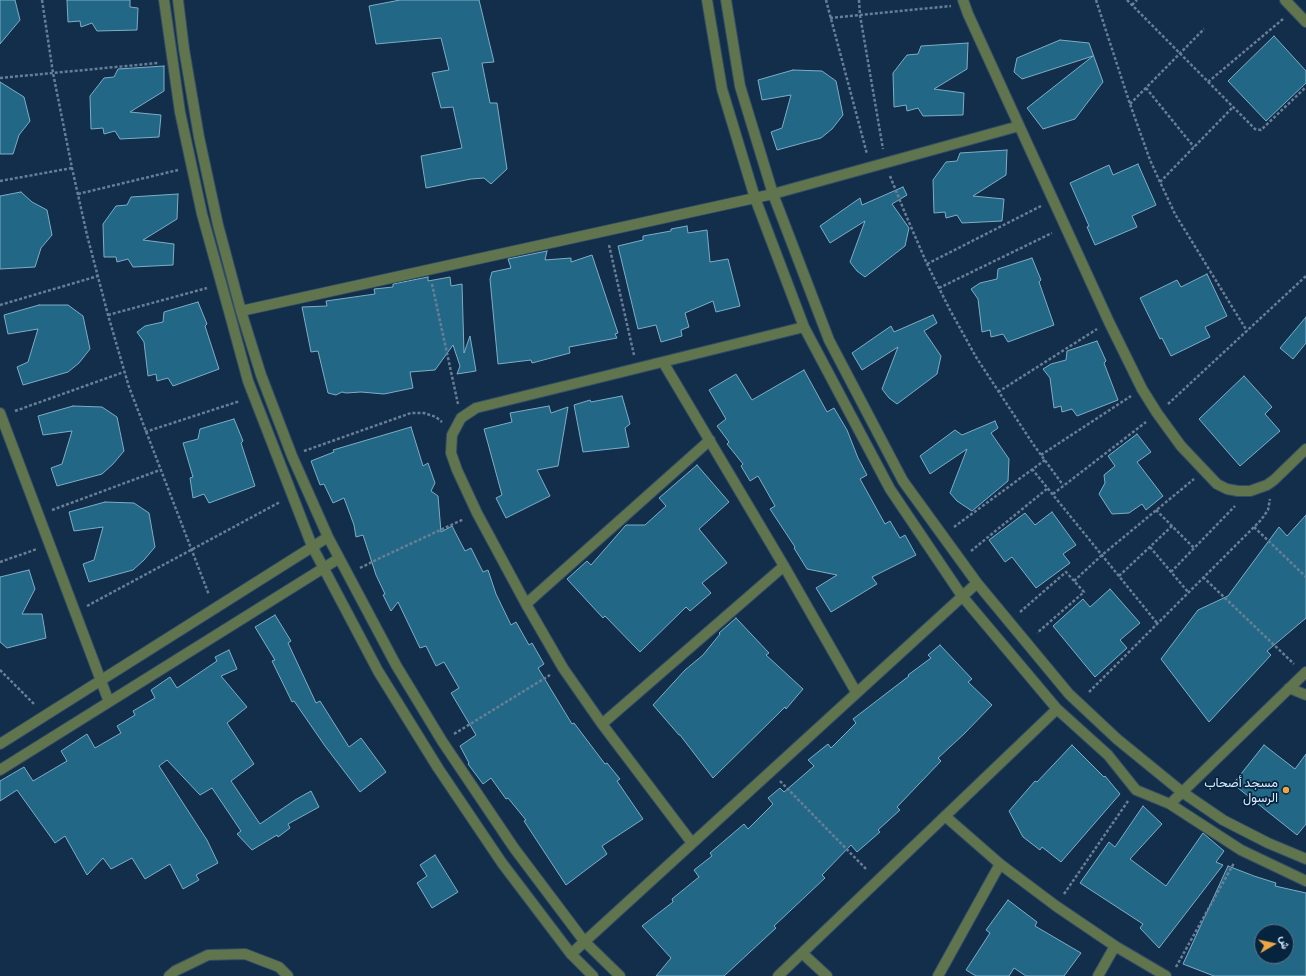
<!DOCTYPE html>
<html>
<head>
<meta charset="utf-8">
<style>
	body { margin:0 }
	#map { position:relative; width:1306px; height:976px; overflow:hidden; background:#122e4a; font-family:Barlow,Vazirmatn,sans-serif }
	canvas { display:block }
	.north { position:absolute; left:1254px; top:924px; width:40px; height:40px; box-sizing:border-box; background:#07243f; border:1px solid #5b748b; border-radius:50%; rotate:81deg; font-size:11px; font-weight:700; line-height:16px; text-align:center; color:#daebfd }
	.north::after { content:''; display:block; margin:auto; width:14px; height:18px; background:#f1a540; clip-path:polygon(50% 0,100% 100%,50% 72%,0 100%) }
</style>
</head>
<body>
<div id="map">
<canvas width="1306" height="976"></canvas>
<div class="north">ش</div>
</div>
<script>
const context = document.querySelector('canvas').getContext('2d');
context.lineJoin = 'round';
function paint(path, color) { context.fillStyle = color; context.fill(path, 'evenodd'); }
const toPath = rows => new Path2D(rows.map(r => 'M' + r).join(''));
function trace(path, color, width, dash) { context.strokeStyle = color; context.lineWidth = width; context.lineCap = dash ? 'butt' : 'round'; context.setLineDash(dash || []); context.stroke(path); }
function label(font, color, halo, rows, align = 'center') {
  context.font = font + ' Barlow,Vazirmatn,sans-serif'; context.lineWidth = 3.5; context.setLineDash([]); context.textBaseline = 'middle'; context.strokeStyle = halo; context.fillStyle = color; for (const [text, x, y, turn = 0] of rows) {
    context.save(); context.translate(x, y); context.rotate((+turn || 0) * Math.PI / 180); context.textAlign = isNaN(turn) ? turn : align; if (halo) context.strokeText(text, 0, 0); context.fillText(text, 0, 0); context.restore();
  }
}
const building = toPath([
	[0,0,15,0,20,20,0,44,0,0],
	[67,0,130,0,130,7,138,8,137,30,97,31,92,23,81,27,80,21,68,22,67,0],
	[400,0,479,0,494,62,482,63,490,103,497,103,507,169,491,184,484,178,471,179,426,188,421,156,462,148,453,107,441,108,432,73,449,70,441,38,376,44,369,6,400,0],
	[1274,36,1306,71,1306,83,1266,121,1228,81,1274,36],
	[1060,40,1089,43,1103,82,1075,119,1043,129,1027,108,1093,56,1022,79,1014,72,1017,58,1060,40],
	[968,43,967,69,934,89,964,93,963,115,923,116,918,108,907,111,906,105,894,107,893,73,907,55,918,54,921,46,968,43],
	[164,66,164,91,130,112,161,115,159,137,120,139,115,131,104,134,103,128,91,129,90,96,104,78,114,77,118,69,164,66],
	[793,70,822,71,836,81,843,115,832,129,821,138,777,150,771,132,782,128,791,95,762,100,758,80,793,70],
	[0,82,24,97,30,121,19,135,13,154,0,154,0,82],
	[1007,150,1006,175,973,196,1004,199,1002,221,962,223,957,215,946,218,945,212,934,213,933,180,946,162,957,161,960,153,1007,150],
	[1138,164,1156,205,1132,216,1137,227,1095,245,1087,227,1089,226,1070,183,1109,165,1113,175,1138,164],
	[903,187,907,195,892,204,909,228,905,246,865,277,857,271,850,262,865,221,830,243,820,226,860,198,862,205,903,187],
	[21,192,32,202,47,210,52,235,41,248,35,267,0,269,0,196,21,192],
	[178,194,177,219,143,240,174,244,173,265,133,267,128,259,117,262,116,257,104,257,103,224,116,206,127,205,131,197,178,194],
	[687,226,688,233,707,230,710,262,728,259,740,306,716,312,713,301,685,313,689,327,681,330,682,336,661,342,656,325,638,329,618,246,643,240,643,236,671,231,671,229,687,226],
	[547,251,545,260,571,258,571,262,592,255,618,333,615,334,617,338,569,347,570,353,532,363,531,360,498,364,490,279,492,272,511,268,508,259,547,251],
	[1032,258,1041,280,1039,282,1054,325,1008,342,1003,334,991,337,990,330,982,332,978,299,971,289,980,283,997,279,998,269,1032,258],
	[1207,274,1227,316,1205,327,1210,337,1171,356,1162,338,1160,339,1140,298,1177,280,1181,287,1207,274],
	[428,277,428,281,450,277,451,286,462,284,464,353,470,336,476,371,457,374,460,366,453,345,435,370,410,372,413,388,384,394,361,392,346,393,342,392,336,395,328,393,318,351,311,352,302,307,327,306,326,301,375,294,374,289,393,287,393,284,428,277],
	[198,302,207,324,205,326,219,369,173,386,168,378,157,381,156,374,148,376,144,342,137,332,145,326,163,322,164,312,198,302],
	[39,305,68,305,83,316,90,349,79,363,68,372,23,385,17,367,28,362,38,329,8,334,4,315,39,305],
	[933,315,937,323,924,331,941,356,937,374,897,404,889,398,882,389,898,347,862,370,852,353,891,326,894,332,933,315],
	[1306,317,1306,343,1293,359,1280,348,1306,317],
	[1097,341,1106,361,1104,363,1118,400,1077,416,1072,409,1062,412,1061,406,1054,408,1050,378,1043,369,1051,364,1066,360,1067,351,1097,341],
	[804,370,827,412,834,408,847,430,858,458,867,475,860,479,885,524,890,521,900,538,905,535,916,555,872,577,877,584,831,612,816,588,837,575,807,569,794,548,795,547,770,509,775,506,758,476,750,481,741,466,743,464,727,444,729,442,717,426,726,419,709,390,736,374,752,400,804,370],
	[1244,376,1272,407,1265,414,1280,431,1240,466,1199,419,1244,376],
	[622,396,630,424,625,428,629,447,583,452,574,405,590,400,591,402,622,396],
	[73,406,102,407,117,417,124,451,113,464,102,474,57,486,51,468,62,464,72,431,43,435,38,416,73,406],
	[549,406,551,413,568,407,558,466,537,470,550,496,506,518,496,498,502,495,484,429,512,422,510,413,549,406],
	[234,419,243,441,241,443,255,486,209,503,204,494,193,498,190,478,193,477,183,443,198,439,200,429,234,419],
	[995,421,998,428,991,433,1009,459,1008,481,972,511,957,501,950,493,967,449,930,474,920,456,955,430,962,435,995,421],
	[411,427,423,466,428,463,435,483,431,491,438,496,441,532,452,526,465,551,471,548,483,572,488,570,496,594,511,625,516,622,529,645,532,643,544,664,538,668,572,724,574,723,605,764,607,763,620,779,617,781,643,819,602,846,607,854,566,885,524,821,526,820,508,798,506,799,491,778,483,784,468,764,469,763,460,746,476,735,451,693,459,688,444,662,436,666,426,646,420,648,398,602,391,611,383,595,385,594,376,575,363,535,356,537,354,525,344,498,333,503,324,484,320,485,311,461,334,452,333,450,411,427],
	[1137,434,1151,452,1137,462,1163,496,1146,510,1142,504,1129,513,1112,514,1099,494,1105,483,1104,475,1115,466,1108,456,1137,434],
	[697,465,729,502,699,529,727,563,702,583,711,593,690,611,686,607,640,652,605,616,603,618,567,579,587,561,591,565,626,525,645,525,666,506,659,498,697,465],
	[105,502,134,503,149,513,155,547,144,560,133,570,89,582,83,564,94,560,103,527,74,531,69,512,105,502],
	[1052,512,1076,545,1063,554,1070,563,1036,588,1012,557,1005,562,989,540,1025,513,1035,525,1052,512],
	[1306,515,1306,618,1267,651,1271,655,1209,722,1161,659,1198,610,1228,596,1279,527,1287,536,1306,515],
	[29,570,35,589,22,614,42,614,46,638,7,648,0,642,0,577,29,570],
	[1110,589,1140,623,1120,640,1127,648,1095,677,1053,626,1083,599,1090,607,1110,589],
	[275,615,291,641,288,643,316,703,320,701,349,747,361,738,386,772,360,792,325,746,294,701,292,702,272,661,275,660,255,627,275,615],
	[736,618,769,653,766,655,803,689,786,709,785,707,713,778,680,735,679,735,653,705,685,670,703,655,720,634,719,633,736,618],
	[940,645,972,679,968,682,992,705,964,734,938,758,941,761,897,807,900,810,878,830,880,832,857,852,851,845,822,875,825,878,774,926,776,928,724,976,656,976,671,958,642,926,673,902,672,899,699,877,694,870,712,856,710,853,744,824,748,829,773,804,768,798,780,788,784,792,814,766,808,760,828,744,831,748,856,723,853,719,909,676,908,675,931,658,928,655,940,645],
	[229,650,237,669,221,676,247,707,227,723,254,764,231,781,260,824,295,800,311,791,319,807,288,824,290,828,278,837,277,835,252,850,237,834,241,831,212,788,200,795,167,760,159,766,207,840,218,863,196,875,199,880,183,889,170,864,145,879,132,858,111,869,103,858,87,875,65,836,55,843,17,790,0,801,0,781,24,767,33,781,67,761,61,751,87,734,95,748,121,733,117,726,135,715,133,711,155,698,151,690,170,677,177,688,217,661,215,657,229,650],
	[1072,745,1104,777,1105,776,1120,794,1061,862,1042,847,1040,850,1023,837,1009,811,1035,781,1037,782,1072,745],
	[1264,745,1295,769,1306,754,1306,824,1297,835,1233,784,1264,745],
	[1143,806,1162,824,1130,859,1166,886,1203,833,1224,851,1216,862,1223,865,1159,948,1140,928,1143,924,1080,883,1109,842,1115,847,1143,806],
	[435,855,458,892,432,908,417,883,427,876,420,865,435,855],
	[1228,866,1254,876,1276,883,1275,886,1306,893,1306,976,1214,976,1183,964,1228,866],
	[1262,932,1286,932,1286,956,1262,956,1262,932],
	[1008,900,1037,922,1035,926,1081,953,1064,976,1026,976,1014,968,1009,976,976,976,966,970,990,933,986,930,1008,900]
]);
paint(building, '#226886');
trace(building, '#7eadc5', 1);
const minor = toPath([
	[164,0,180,112,202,214,230,315,248,381,312,546,378,671,438,768,502,863,571,954,593,976],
	[178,0,184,49,199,137,218,225,241,311,261,375,292,456,328,537,396,665,442,741,514,848,584,941,620,976],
	[707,0,722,89,755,198,804,327,890,489,962,596,1057,709,1108,755,1136,790,1170,804,1241,850,1306,881],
	[726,0,740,86,773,194,829,340,903,481,977,583,1069,694,1117,739,1182,792,1223,820,1268,843,1306,859],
	[963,0,968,14,1109,322,1142,389,1157,413,1181,446,1217,484,1227,489,1238,491,1250,491,1267,485,1274,480,1306,449],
	[1285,0,1306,22],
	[241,311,773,194,1019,126],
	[663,362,784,566,856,692],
	[0,413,109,702],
	[526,604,710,440],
	[1289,688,1306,695],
	[602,724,784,566],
	[0,744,328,537],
	[0,770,338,559],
	[1170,804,1306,672],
	[945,816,1000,864,1056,906,1115,946,1166,976],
	[692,843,602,724,563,668,526,604,477,513,457,470,451,453,452,435,461,418,476,408,804,327],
	[802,953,827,976],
	[571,954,977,583],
	[169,976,175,971,208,955,245,954,279,967,288,976],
	[778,976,1057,709],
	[938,976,1000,864],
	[1098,976,1115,946]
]);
trace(minor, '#324c67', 12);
trace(toPath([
	[42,0,53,73,72,168,87,235,108,315,129,387,209,595],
	[826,0,867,154],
	[859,0,860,15,883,149],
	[1096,0,1130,104,1150,160,1160,182,1175,214,1247,331],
	[1127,0,1255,129,1261,130,1306,87],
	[1132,5,1137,0],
	[830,18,951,6],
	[0,78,158,63],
	[1208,82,1283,19],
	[1146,88,1194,147],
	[1130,104,1204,29],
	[890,176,905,213,927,264,950,310,976,357,1033,444,1063,485],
	[0,181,72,168],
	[1160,182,1233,107],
	[78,194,178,170],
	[609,245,634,355],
	[927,264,1041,206],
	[432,284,458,404],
	[939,288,1052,233],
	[0,305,98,276],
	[108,315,207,288],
	[998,392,1097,329],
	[1168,404,1306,276],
	[15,411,124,372],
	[145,432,240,401],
	[304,451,411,413,424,413,436,417,442,422],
	[1041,455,1131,396],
	[1032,469,1157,623],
	[1053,494,1146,422],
	[52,510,160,470],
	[1156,510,1194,548],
	[954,527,1045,460],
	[1254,527,1306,577],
	[1150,547,1188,592],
	[971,551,1048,488],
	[0,562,37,549],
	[360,568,380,558,464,519],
	[1171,572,1235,506],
	[1119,576,1172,526],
	[1203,577,1294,664],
	[1074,581,1102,555,1194,479],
	[87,606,280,502],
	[1020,612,1066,572,1084,592,1037,633],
	[0,670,35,705],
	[1089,692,1261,520,1268,510,1270,499],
	[454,734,550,675],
	[780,781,867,870],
	[1064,894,1128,801],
	[1176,967,1234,863]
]), '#677e96', 2.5, [3, 2]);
trace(minor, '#60744d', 10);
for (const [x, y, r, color] of [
	[1286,790,4,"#f1a540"]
]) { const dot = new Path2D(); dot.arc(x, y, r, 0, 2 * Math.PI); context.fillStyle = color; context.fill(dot); trace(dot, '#07243f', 1.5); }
label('13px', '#daebfd', '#07243f', [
	["مسجد أصحاب",1278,783],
	["الرسول",1278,798]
], 'right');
</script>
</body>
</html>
